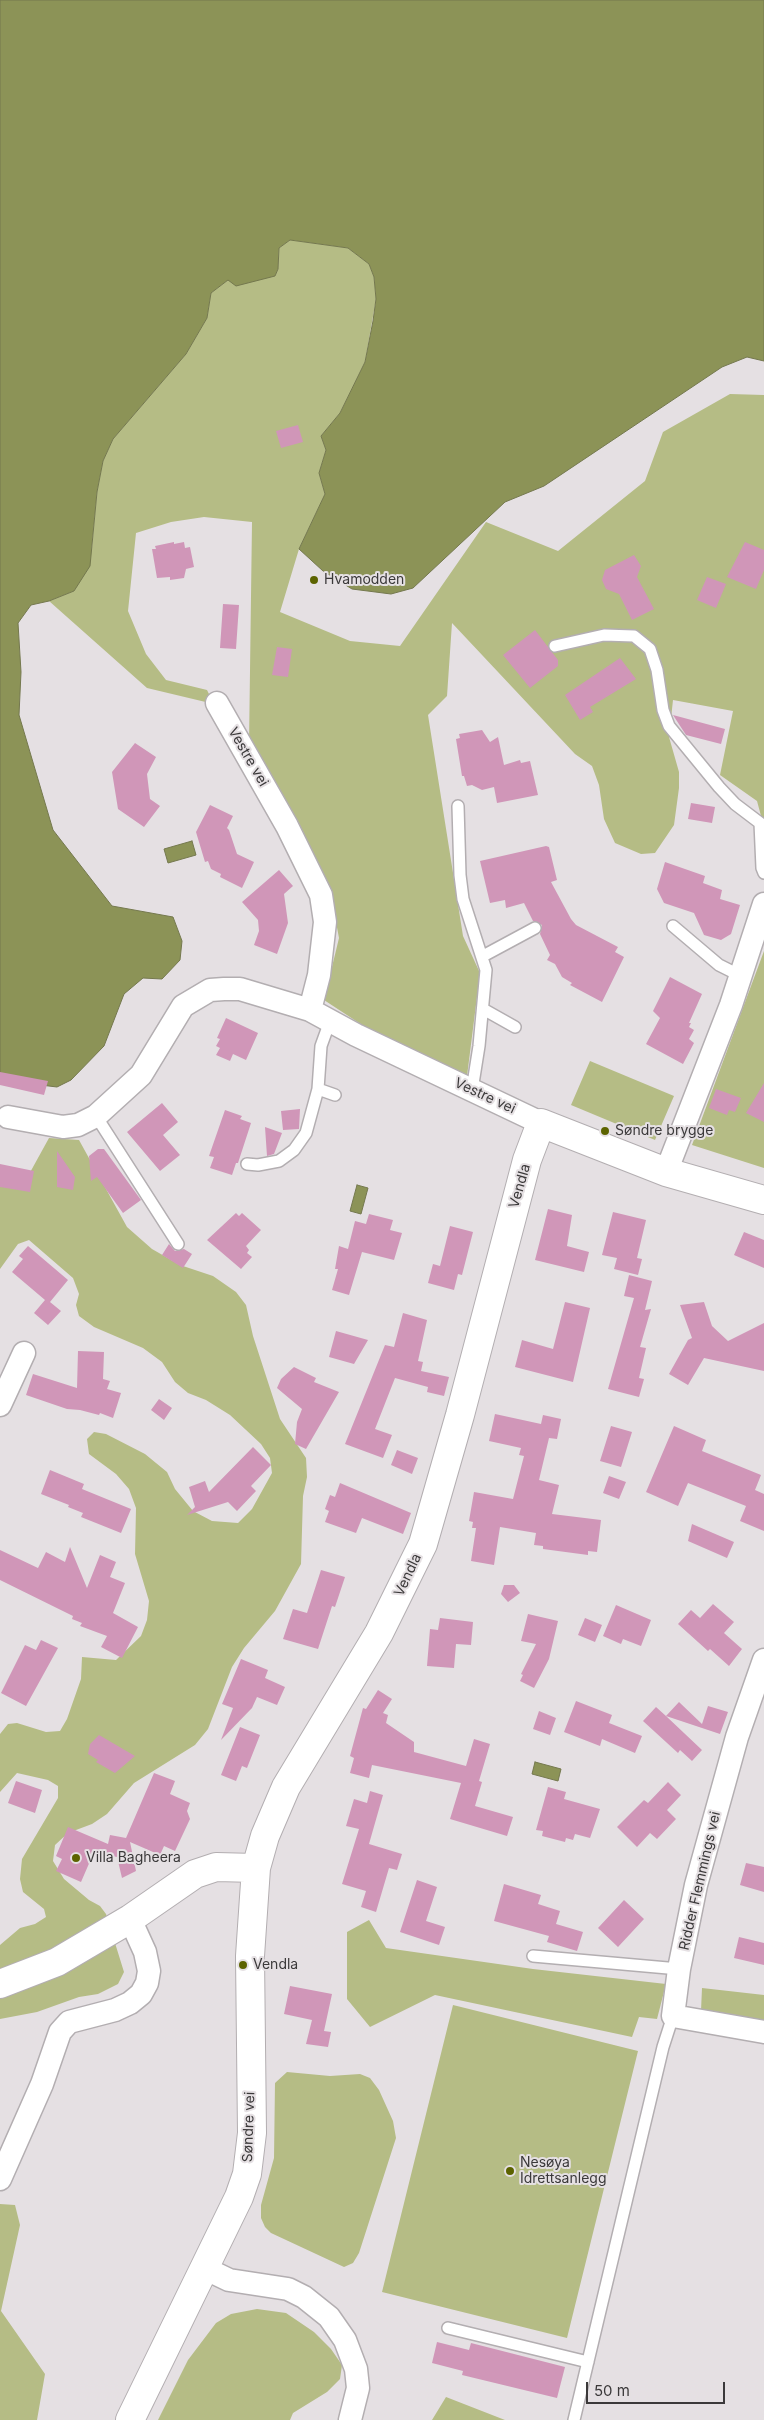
<!DOCTYPE html>
<html>
<head>
<meta charset="utf-8">
<style>
	body { margin:0 }
	#map { position:relative; width:764px; height:2420px; overflow:hidden; background:#e5e0e3; font-family:Inter,sans-serif }
	canvas { display:block }
	.scale { position:absolute; left:586px; top:2382px; width:139px; height:22px; box-sizing:border-box; border:2px solid #3b393a; border-top:0; padding-left:6px; font-size:15px; line-height:18px; white-space:nowrap; color:#3b393a; -webkit-text-stroke:4px #e5e0e3; paint-order:stroke }
</style>
</head>
<body>
<div id="map">
<canvas width="764" height="2420"></canvas>
<div class="scale">50 m</div>
</div>
<script>
const context = document.querySelector('canvas').getContext('2d');
context.lineJoin = 'round';
function paint(path, color) { context.fillStyle = color; context.fill(path, 'evenodd'); }
const toPath = rows => new Path2D(rows.map(r => 'M' + r).join(''));
function trace(path, color, width, dash) { context.strokeStyle = color; context.lineWidth = width; context.lineCap = dash ? 'butt' : 'round'; context.setLineDash(dash || []); context.stroke(path); }
function label(font, color, halo, rows, align = 'center') {
  context.font = font + ' Inter,sans-serif'; context.lineWidth = 4; context.setLineDash([]); context.textBaseline = 'middle'; context.strokeStyle = halo; context.fillStyle = color; for (const [text, x, y, turn = 0] of rows) {
    context.save(); context.translate(x, y); context.rotate((+turn || 0) * Math.PI / 180); context.textAlign = isNaN(turn) ? turn : align; if (halo) context.strokeText(text, 0, 0); context.fillText(text, 0, 0); context.restore();
  }
}
paint(toPath([
	[290,240,348,248,369,264,374,277,376,299,365,362,340,413,321,436,326,450,319,473,325,494,299,549,280,612,350,641,400,646,486,522,558,551,645,481,663,432,730,394,764,395,764,827,757,801,720,775,733,711,673,700,669,737,679,772,679,788,674,825,655,853,641,854,615,843,604,819,599,785,592,766,575,754,452,623,447,696,428,715,463,936,480,973,467,1076,388,1042,324,1000,339,938,332,901,249,745,252,522,204,517,171,522,136,533,128,611,146,654,166,680,207,690,214,704,147,688,49,601,74,591,92,547,97,492,103,461,113,439,186,354,207,318,211,293,228,280,275,276,278,269,279,248],
	[764,951,764,1168,692,1145],
	[590,1061,674,1096,655,1140,571,1105],
	[49,1138,79,1140,127,1227,152,1249,180,1265,213,1276,236,1292,246,1305,253,1336,280,1419,306,1458,307,1477,303,1496,301,1564,275,1611,244,1648,232,1667,208,1729,195,1745,134,1783,107,1814,92,1824,68,1833,55,1845,53,1861,64,1879,89,1900,100,1906,106,1914,124,1972,118,1984,98,1994,79,1997,37,2012,0,2019,0,1945,20,1928,35,1924,46,1917,44,1909,23,1892,20,1879,22,1859,58,1798,58,1786,48,1780,17,1773,0,1792,0,1734,8,1724,17,1723,46,1732,60,1731,67,1719,81,1679,82,1657,116,1660,141,1636,147,1620,149,1601,135,1554,136,1508,129,1489,116,1474,89,1454,87,1439,94,1432,106,1434,145,1454,167,1472,175,1489,193,1511,212,1521,238,1523,252,1509,272,1473,270,1458,261,1444,230,1415,206,1400,188,1393,175,1382,162,1362,143,1348,94,1327,79,1316,76,1305,79,1294,73,1278,29,1240,18,1244,0,1269,0,1175,22,1187],
	[369,1920,386,1948,533,1969,666,1984,657,2019,639,2017,632,2037,435,1995,370,2027,347,1999,347,1932],
	[702,1988,764,1995,764,2025,701,2011],
	[453,2005,638,2051,567,2338,382,2292],
	[287,2072,330,2076,360,2074,370,2078,379,2090,393,2121,396,2138,359,2253,353,2263,344,2267,271,2233,265,2227,261,2218,261,2205,274,2158,275,2083],
	[0,2204,15,2205,20,2225,1,2311,45,2374,37,2420,0,2420],
	[257,2309,286,2313,314,2332,331,2349,342,2365,340,2379,327,2392,293,2413,290,2420,158,2420,188,2360,216,2323,231,2314],
	[446,2397,505,2420,432,2420]
]), '#b5bc85');
const water = toPath([
	[0,0,764,0,764,361,747,357,722,367,544,486,505,502,413,588,391,594,352,589,323,571,299,549,325,494,319,473,326,450,321,436,340,413,365,362,373,321,376,299,374,277,369,264,348,248,290,240,279,248,278,269,275,276,236,286,228,280,211,293,207,318,186,354,113,439,103,461,97,492,90,566,74,591,49,601,31,605,18,623,21,672,19,715,53,830,112,906,173,917,182,941,180,960,162,979,143,978,124,994,104,1046,71,1080,57,1087,0,1080,0,0],
	[192,841,196,855,168,863,164,849,192,841],
	[357,1185,368,1188,361,1214,350,1211,357,1185],
	[535,1762,561,1769,558,1781,532,1774,535,1762]
]);
paint(water, '#8c9357');
trace(water, '#74784e', 1);
paint(toPath([
	[298,425,303,442,281,448,276,431],
	[174,542,174,544,184,542,185,548,190,547,194,567,186,569,184,578,170,580,170,577,157,578,152,549,156,549,155,546],
	[745,542,764,550,764,570,756,589,727,577],
	[634,555,641,566,637,577,654,609,632,620,619,594,606,589,602,580,605,570],
	[707,577,726,584,716,608,697,600],
	[223,604,239,605,236,649,220,648],
	[535,630,558,660,558,666,530,688,503,655],
	[277,647,292,649,288,677,272,675],
	[620,658,636,679,590,707,593,712,580,720,565,695],
	[673,715,725,729,721,744,686,735],
	[482,730,490,742,498,737,504,765,520,760,521,763,530,761,538,795,497,803,494,787,482,790,472,785,467,786,464,776,462,776,456,739,460,738,459,734],
	[135,743,156,757,147,774,150,799,160,806,144,827,118,809,112,772],
	[691,803,715,807,712,823,688,819],
	[210,805,233,816,227,828,229,830,237,854,254,862,242,888,220,877,221,874,211,869,208,861,205,862,196,832],
	[546,846,549,847,557,880,551,882,571,919,576,925,618,947,615,952,624,957,602,1002,570,985,572,983,562,977,555,964,547,960,550,955,540,934,542,925,533,921,524,903,506,908,505,900,490,903,480,861],
	[665,862,705,876,703,883,722,890,720,899,740,905,731,934,721,940,704,935,694,913,664,903,657,889],
	[279,870,293,886,284,894,288,923,277,954,254,945,259,931,258,920,242,902],
	[670,977,702,994,689,1023,691,1023,689,1027,694,1030,689,1039,694,1043,683,1064,646,1044,660,1018,653,1011],
	[226,1018,258,1033,246,1060,233,1054,230,1061,216,1055,220,1048,216,1046,220,1039,217,1038],
	[0,1072,48,1081,44,1095,0,1085],
	[764,1083,764,1122,746,1113],
	[716,1089,741,1098,735,1112,729,1110,727,1115,709,1108],
	[162,1103,178,1122,163,1135,180,1155,160,1171,127,1132],
	[300,1109,299,1129,283,1130,281,1111],
	[225,1110,242,1116,240,1119,251,1123,238,1163,236,1163,232,1175,210,1168,214,1157,209,1156],
	[265,1127,282,1133,274,1154,267,1156],
	[98,1149,104,1149,141,1200,123,1213,97,1177,91,1181,89,1156],
	[57,1151,75,1177,73,1190,57,1187],
	[0,1164,34,1171,30,1192,0,1187],
	[548,1209,572,1215,567,1246,589,1252,584,1272,535,1260],
	[613,1212,646,1220,637,1258,642,1259,638,1275,614,1269,617,1258,602,1255],
	[236,1213,239,1216,242,1213,261,1230,246,1246,249,1250,247,1253,252,1257,241,1269,207,1240],
	[369,1214,393,1220,390,1230,402,1233,394,1260,362,1252,349,1295,332,1290,338,1269,335,1269,339,1246,348,1249,355,1221,366,1224],
	[450,1226,473,1232,462,1275,458,1274,454,1290,428,1283,433,1264,440,1266],
	[744,1232,764,1240,764,1268,734,1255],
	[169,1244,175,1251,184,1249,192,1254,183,1268,162,1255],
	[28,1246,68,1280,50,1302,61,1311,48,1325,34,1313,45,1300,12,1272,23,1259,19,1256],
	[629,1275,652,1281,645,1310,651,1309,640,1347,646,1348,639,1378,644,1379,639,1397,608,1389,634,1298,624,1296],
	[565,1302,590,1308,573,1382,515,1367,522,1340,553,1349],
	[704,1302,712,1326,728,1341,764,1323,764,1371,704,1358,688,1385,669,1374,688,1340,692,1338,680,1305],
	[403,1313,427,1320,418,1361,423,1362,421,1371,449,1377,444,1396,427,1392,428,1387,395,1378,375,1429,392,1435,383,1458,345,1444,385,1345,394,1347],
	[336,1331,368,1340,354,1364,329,1357],
	[78,1351,104,1352,103,1379,110,1381,107,1389,121,1393,113,1418,100,1413,99,1415,80,1410,67,1409,26,1395,33,1374,77,1388],
	[294,1367,316,1378,314,1382,339,1392,306,1449,295,1444,297,1422,302,1409,277,1388,281,1379],
	[159,1399,172,1408,164,1420,151,1410],
	[495,1414,541,1424,543,1415,561,1419,557,1439,549,1438,539,1480,559,1485,552,1514,601,1520,597,1552,588,1551,588,1555,543,1549,543,1546,534,1545,536,1533,500,1527,494,1565,471,1561,476,1528,472,1528,473,1522,469,1521,474,1492,513,1499,524,1456,519,1455,521,1448,489,1441],
	[611,1426,632,1432,621,1467,600,1461],
	[674,1426,706,1440,702,1451,761,1475,755,1490,764,1494,764,1531,740,1521,746,1506,688,1483,678,1506,646,1492],
	[253,1447,271,1465,251,1486,256,1491,237,1511,228,1502,187,1515,195,1507,189,1487,205,1481,209,1492],
	[397,1450,418,1458,412,1474,391,1465],
	[50,1470,84,1484,82,1489,131,1509,121,1533,81,1517,83,1513,68,1507,69,1505,41,1494],
	[609,1476,626,1482,619,1499,603,1493],
	[340,1483,411,1513,403,1534,362,1518,356,1533,325,1522,329,1511,325,1509,330,1495,335,1497],
	[692,1524,734,1542,727,1558,688,1541],
	[70,1547,87,1588,100,1555,116,1562,110,1577,125,1583,113,1613,138,1627,122,1658,101,1647,107,1636,80,1626,82,1623,72,1619,73,1616,0,1580,0,1550,38,1568,46,1552,65,1562],
	[321,1570,345,1577,335,1607,332,1606,318,1649,283,1639,293,1609,307,1613],
	[504,1585,514,1585,520,1593,508,1602,501,1594],
	[713,1604,734,1622,724,1633,742,1649,729,1666,710,1649,708,1651,678,1624,691,1610,700,1618],
	[616,1605,651,1620,641,1646,623,1639,621,1644,603,1636],
	[528,1614,558,1621,549,1659,534,1688,520,1681,523,1675,521,1674,536,1644,521,1641],
	[440,1618,473,1622,471,1645,456,1644,454,1668,427,1666,430,1629,438,1630],
	[585,1618,602,1625,595,1642,578,1635],
	[41,1640,58,1648,26,1706,1,1693,25,1645,36,1650],
	[241,1659,268,1670,265,1678,285,1687,277,1705,257,1697,252,1708,221,1740,233,1708,222,1704],
	[378,1690,392,1699,383,1713,388,1715,386,1723,414,1742,414,1752,466,1766,474,1739,490,1744,479,1781,482,1782,475,1806,513,1817,507,1836,450,1819,461,1783,372,1765,369,1778,350,1773,354,1758,350,1756,363,1708,366,1709],
	[576,1701,612,1715,609,1723,642,1736,635,1753,602,1739,600,1746,564,1732],
	[679,1702,702,1724,708,1706,728,1712,720,1734,666,1716,702,1750,692,1761,680,1750,678,1753,643,1721,656,1707,666,1716],
	[539,1711,556,1718,550,1735,533,1729],
	[240,1727,260,1735,247,1768,242,1766,236,1781,221,1775],
	[99,1735,135,1756,115,1773,96,1762,98,1760,88,1754,90,1744],
	[154,1773,175,1781,170,1794,190,1803,187,1811,190,1819,175,1851,164,1846,160,1855,130,1842,136,1871,122,1878,117,1857,94,1852,81,1882,56,1871,62,1859,56,1856,68,1827,108,1844,110,1835,126,1838],
	[16,1781,42,1790,35,1813,8,1803],
	[668,1782,681,1795,667,1810,676,1819,657,1839,650,1833,637,1847,617,1827,644,1800,648,1803],
	[548,1787,566,1792,564,1799,600,1809,590,1838,575,1834,573,1840,566,1838,565,1842,542,1836,543,1831,536,1830],
	[370,1791,383,1795,369,1844,402,1854,397,1870,389,1868,376,1912,361,1907,366,1891,342,1884,359,1829,346,1826,354,1799,367,1803],
	[746,1863,764,1867,764,1892,740,1885],
	[417,1880,437,1887,426,1921,445,1927,439,1945,400,1932],
	[504,1884,541,1895,538,1904,560,1911,556,1924,583,1932,577,1951,547,1942,549,1936,494,1921],
	[624,1900,644,1919,618,1947,598,1928],
	[739,1937,764,1943,764,1965,734,1958],
	[290,1986,332,1994,324,2031,331,2032,328,2047,306,2044,312,2020,284,2014],
	[437,2342,469,2350,471,2343,565,2367,557,2398,462,2375,463,2371,432,2363]
]), '#d096b8');
const service = toPath([
	[555,646,604,635,634,636,650,649,657,670,663,710,669,726,719,787,735,804,760,823,762,868,764,873],
	[458,806,460,875,463,899,486,970,479,1046,472,1090],
	[673,926,719,965,741,976],
	[483,956,535,928],
	[483,1009,515,1027],
	[318,1089,335,1095],
	[96,1116,178,1244],
	[247,1164,258,1165,279,1161,294,1150,306,1133,318,1089,321,1046,330,1021],
	[533,1956,679,1969],
	[448,2328,588,2362],
	[574,2420,663,2047,673,2016]
]);
const minor = toPath([
	[217,703,287,826,321,895,325,922,319,975,310,1010],
	[8,1117,63,1127,78,1125,96,1116,141,1075,183,1006,210,990,224,989,240,989,310,1010,356,1035,541,1123],
	[666,1172,731,1005,764,904],
	[0,1405,24,1353],
	[764,1660,737,1737,696,1885,679,1969,673,2016,764,2032],
	[0,2179,42,2084,60,2032,69,2022,115,2010,130,2003,141,1994,147,1983,149,1971,145,1952,130,1919],
	[204,2268,229,2280,288,2289,304,2297,329,2317,345,2340,356,2369,358,2388,350,2420]
]);
const tertiary = toPath([
	[0,1984,57,1962,130,1919,195,1874,216,1867,256,1868],
	[130,2420,239,2197,247,2174,252,2133,250,1956,256,1868,265,1836,286,1787,379,1633,423,1544,460,1415,527,1160,541,1123,666,1172,764,1200]
]);
trace(service, '#b3aeb1', 14);
trace(minor, '#b3aeb1', 25);
trace(tertiary, '#b3aeb1', 30);
trace(service, '#fff', 11);
trace(minor, '#fff', 22);
trace(tertiary, '#fff', 28);
for (const [x, y, r, color] of [
	[314,580,5,"#5c6300"],
	[605,1131,5,"#5c6300"],
	[76,1858,5,"#5c6300"],
	[243,1965,5,"#5c6300"],
	[510,2171,5,"#5c6300"]
]) { const dot = new Path2D(); dot.arc(x, y, r, 0, 2 * Math.PI); context.fillStyle = color; context.fill(dot); trace(dot, '#e5e0e3', 2); }
label('14px', '#3b393a', '#e5e0e3', [
	["Hvamodden",324,580],
	["Søndre brygge",615,1131],
	["Villa Bagheera",86,1858],
	["Vendla",253,1965],
	["Nesøya",520,2163],
	["Idrettsanlegg",520,2179]
], 'left');
label('14px', '#3b393a', '#e5e0e3', [
	["Vestre vei",248,757,60],
	["Vestre vei",485,1096,25],
	["Vendla",520,1186,-74],
	["Vendla",408,1575,-65],
	["Ridder Flemmings vei",700,1881,-77],
	["Søndre vei",249,2127,-88]
]);
</script>
</body>
</html>
